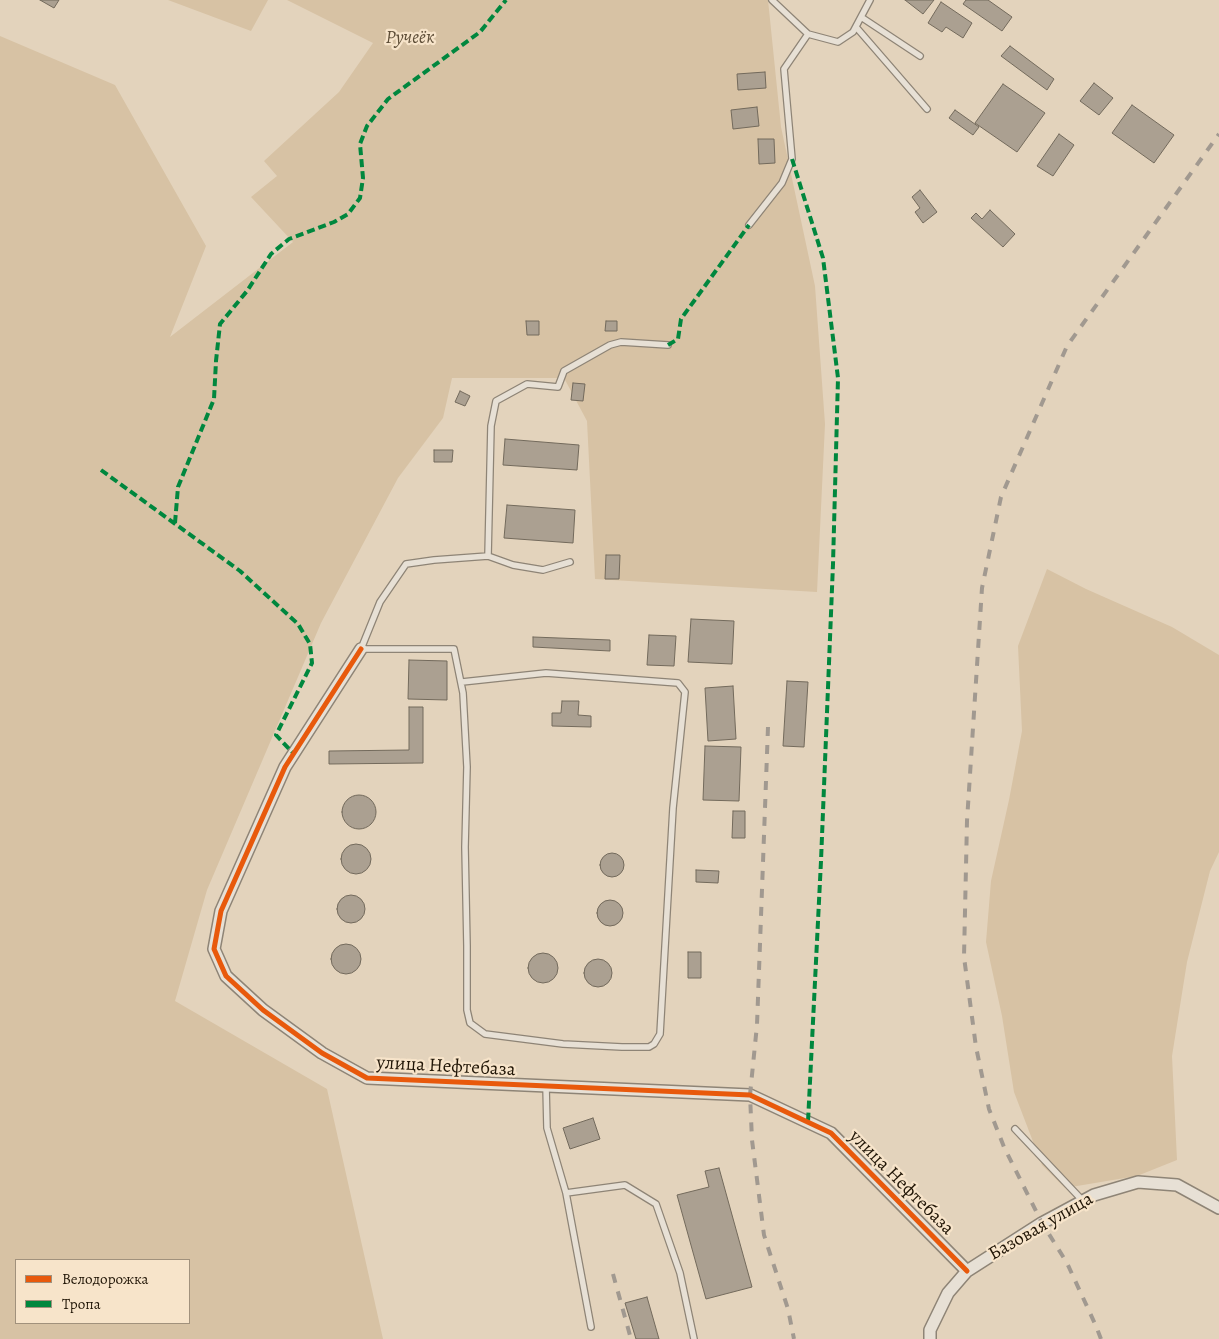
<!DOCTYPE html>
<html>
<head>
<meta charset="utf-8">
<style>
	body { margin:0 }
	#map { position:relative; width:1219px; height:1339px; overflow:hidden; background:#e3d3bc; font-family:Alegreya,serif }
	canvas { display:block }
	.legend { position:absolute; left:15px; top:1259px; width:175px; height:65px; box-sizing:border-box; background:#f7e4ca; border:1px solid #a1917c; margin:0; padding:6px 9px; list-style:none; font-size:15px; color:#201506 }
	.legend li { display:flex; align-items:center; gap:10px; height:25px }
	.legend b { width:25px; border:1px solid #a1917c }
</style>
</head>
<body>
<div id="map">
<canvas width="1219" height="1339"></canvas>
<ul class="legend">
<li><b style="height:6px;background:#e8590c"></b>Велодорожка</li>
<li><b style="height:6px;background:#00873e"></b>Тропа</li>
</ul>
</div>
<script>
const context = document.querySelector('canvas').getContext('2d');
context.lineJoin = 'round';
function paint(path, color) { context.fillStyle = color; context.fill(path, 'evenodd'); }
const toPath = rows => new Path2D(rows.map(r => 'M' + r).join(''));
function trace(path, color, width, dash) { context.strokeStyle = color; context.lineWidth = width; context.lineCap = dash ? 'butt' : 'round'; context.setLineDash(dash || []); context.stroke(path); }
function label(font, color, halo, rows, align = 'center') {
  context.font = font + ' Alegreya,serif'; context.lineWidth = 4.5; context.setLineDash([]); context.textBaseline = 'middle'; context.strokeStyle = halo; context.fillStyle = color; for (const [text, x, y, turn = 0] of rows) {
    context.save(); context.translate(x, y); context.rotate((+turn || 0) * Math.PI / 180); context.textAlign = isNaN(turn) ? turn : align; if (halo) context.strokeText(text, 0, 0); context.fillText(text, 0, 0); context.restore();
  }
}
paint(toPath([
	[168,0,268,0,251,31],
	[287,0,768,0,781,127,815,286,825,424,817,592,595,579,587,421,564,378,452,378,443,418,398,478,321,623,207,890,175,1001,327,1089,383,1339,0,1339,0,36,115,85,206,246,170,337,293,242,251,197,277,176,264,161,339,92,373,43],
	[16,1260,189,1260,189,1323,16,1323],
	[1047,569,1086,589,1172,627,1219,655,1219,852,1210,871,1187,962,1172,1056,1177,1160,1137,1176,1065,1188,1042,1165,1014,1092,1002,1016,986,942,991,881,1009,800,1022,731,1018,646]
]), '#d7c2a4');
const building = toPath([
	[40,0,59,0,54,8,40,0],
	[905,0,934,0,923,14,905,0],
	[966,0,988,0,1012,17,1002,31,963,4,966,0],
	[941,2,972,23,963,38,946,27,942,32,928,23,941,2],
	[1010,46,1054,79,1047,90,1001,56,1010,46],
	[765,72,766,88,738,90,737,74,765,72],
	[1094,83,1113,98,1099,115,1080,101,1094,83],
	[1003,84,1045,113,1017,152,975,123,1003,84],
	[1132,105,1174,135,1154,163,1112,133,1132,105],
	[757,107,759,126,733,129,731,110,757,107],
	[955,110,979,127,973,135,949,118,955,110],
	[1059,134,1074,145,1053,176,1037,166,1059,134],
	[758,139,774,139,775,163,759,164,758,139],
	[920,190,937,212,923,223,915,212,920,208,912,197,920,190],
	[990,210,1015,234,1003,247,971,218,976,213,982,219,990,210],
	[526,321,539,321,539,335,527,335,526,321],
	[606,321,617,321,617,331,605,331,606,321],
	[573,383,585,384,583,401,571,400,573,383],
	[460,391,470,396,465,406,455,402,460,391],
	[505,439,579,445,577,470,503,465,505,439],
	[434,450,453,450,452,462,434,462,434,450],
	[507,505,575,510,573,543,504,538,507,505],
	[606,555,620,555,619,579,605,579,606,555],
	[691,619,734,621,732,664,688,662,691,619],
	[649,635,676,636,674,666,647,665,649,635],
	[533,637,610,640,610,651,533,647,533,637],
	[409,660,447,661,447,700,408,699,409,660],
	[787,681,808,682,804,747,783,746,787,681],
	[733,686,736,739,708,741,705,688,733,686],
	[562,701,579,701,578,715,591,716,591,727,552,726,552,713,561,713,562,701],
	[409,707,423,707,423,763,329,764,329,751,409,750,409,707],
	[705,746,741,747,739,801,703,800,705,746],
	'342 812a17 17 0 1 1 34 0a17 17 0 1 1-34 0Z',
	[733,811,745,811,745,838,732,838,733,811],
	'341 859a15 15 0 1 1 30 0a15 15 0 1 1-30 0Z',
	'600 865a12 12 0 1 1 24 0a12 12 0 1 1-24 0Z',
	[696,870,719,871,718,883,696,882,696,870],
	'337 909a14 14 0 1 1 28 0a14 14 0 1 1-28 0Z',
	'597 913a13 13 0 1 1 26 0a13 13 0 1 1-26 0Z',
	'331 959a15 15 0 1 1 30 0a15 15 0 1 1-30 0Z',
	[688,952,701,952,701,978,688,978,688,952],
	'528 968a15 15 0 1 1 30 0a15 15 0 1 1-30 0Z',
	'584 973a14 14 0 1 1 28 0a14 14 0 1 1-28 0Z',
	[593,1118,600,1139,570,1149,563,1128,593,1118],
	[719,1168,752,1287,706,1299,677,1195,709,1187,705,1171,719,1168],
	[647,1297,659,1339,636,1339,625,1303,647,1297]
]);
paint(building, '#aba091');
trace(building, '#736a5c', 1);
const service = toPath([
	[861,17,920,56],
	[856,27,927,109],
	[808,34,838,42,853,32,870,0],
	[749,225,782,183,792,159,784,69,808,34,772,0],
	[488,556,513,565,543,570,570,562],
	[462,682,546,673,678,683,685,692,673,808,660,1034,654,1044,649,1047,622,1047,563,1044,485,1034,470,1023,467,1010,467,946,465,847,467,767,463,693,454,649,361,649,380,602,406,564,434,560,488,556,491,426,496,401,527,384,558,387,564,371,610,345,621,342,668,345],
	[546,1086,547,1128,566,1193],
	[1015,1129,1083,1201],
	[591,1327,566,1193,625,1185,656,1204,680,1273,694,1339]
]);
const minor = toPath([
	[361,649,285,767,221,911,214,949,226,976,263,1010,322,1053,367,1078,750,1095,831,1133,967,1271],
	[930,1339,930,1330,948,1293,967,1271,1042,1223,1094,1195,1138,1182,1177,1185,1219,1208]
]);
trace(service, '#8e8476', 8);
trace(minor, '#8e8476', 14);
trace(service, '#e7e0d5', 5.5);
trace(minor, '#e7e0d5', 11);
trace(toPath([
	[768,727,757,1025,750,1095,752,1140,764,1235,788,1309,794,1339],
	[613,1274,631,1339],
	[1101,1339,1096,1326,1067,1263,1042,1223,1004,1147,989,1109,976,1047,964,957,967,821,982,588,1001,497,1067,346,1219,134]
]), '#a19990', 4, [9, 9]);
trace(toPath([
	[792,159,823,258,838,378,833,564,821,861,808,1122],
	[668,345,678,339,681,319,749,225],
	[101,470,240,571,298,624,310,644,312,663,276,735,293,753],
	[175,523,178,487,214,399,216,361,220,324,247,291,271,254,289,239,334,222,348,214,360,198,363,178,360,144,367,126,388,99,480,32,506,0]
]), '#00873e', 4, [8, 4]);
trace(toPath([
	[361,649,285,767,221,911,214,949,226,976,263,1010,322,1053,367,1078,750,1095,831,1133,967,1271]
]), '#e8590c', 5);
label('italic 19px', '#5d4d37', '#f7e4ca', [
	["Ручеёк",410,38]
]);
label('19px', '#201506', '#f7e4ca', [
	["улица Нефтебаза",446,1067,3],
	["улица Нефтебаза",901,1183,45],
	["Базовая улица",1041,1227,-30]
]);
</script>
</body>
</html>
